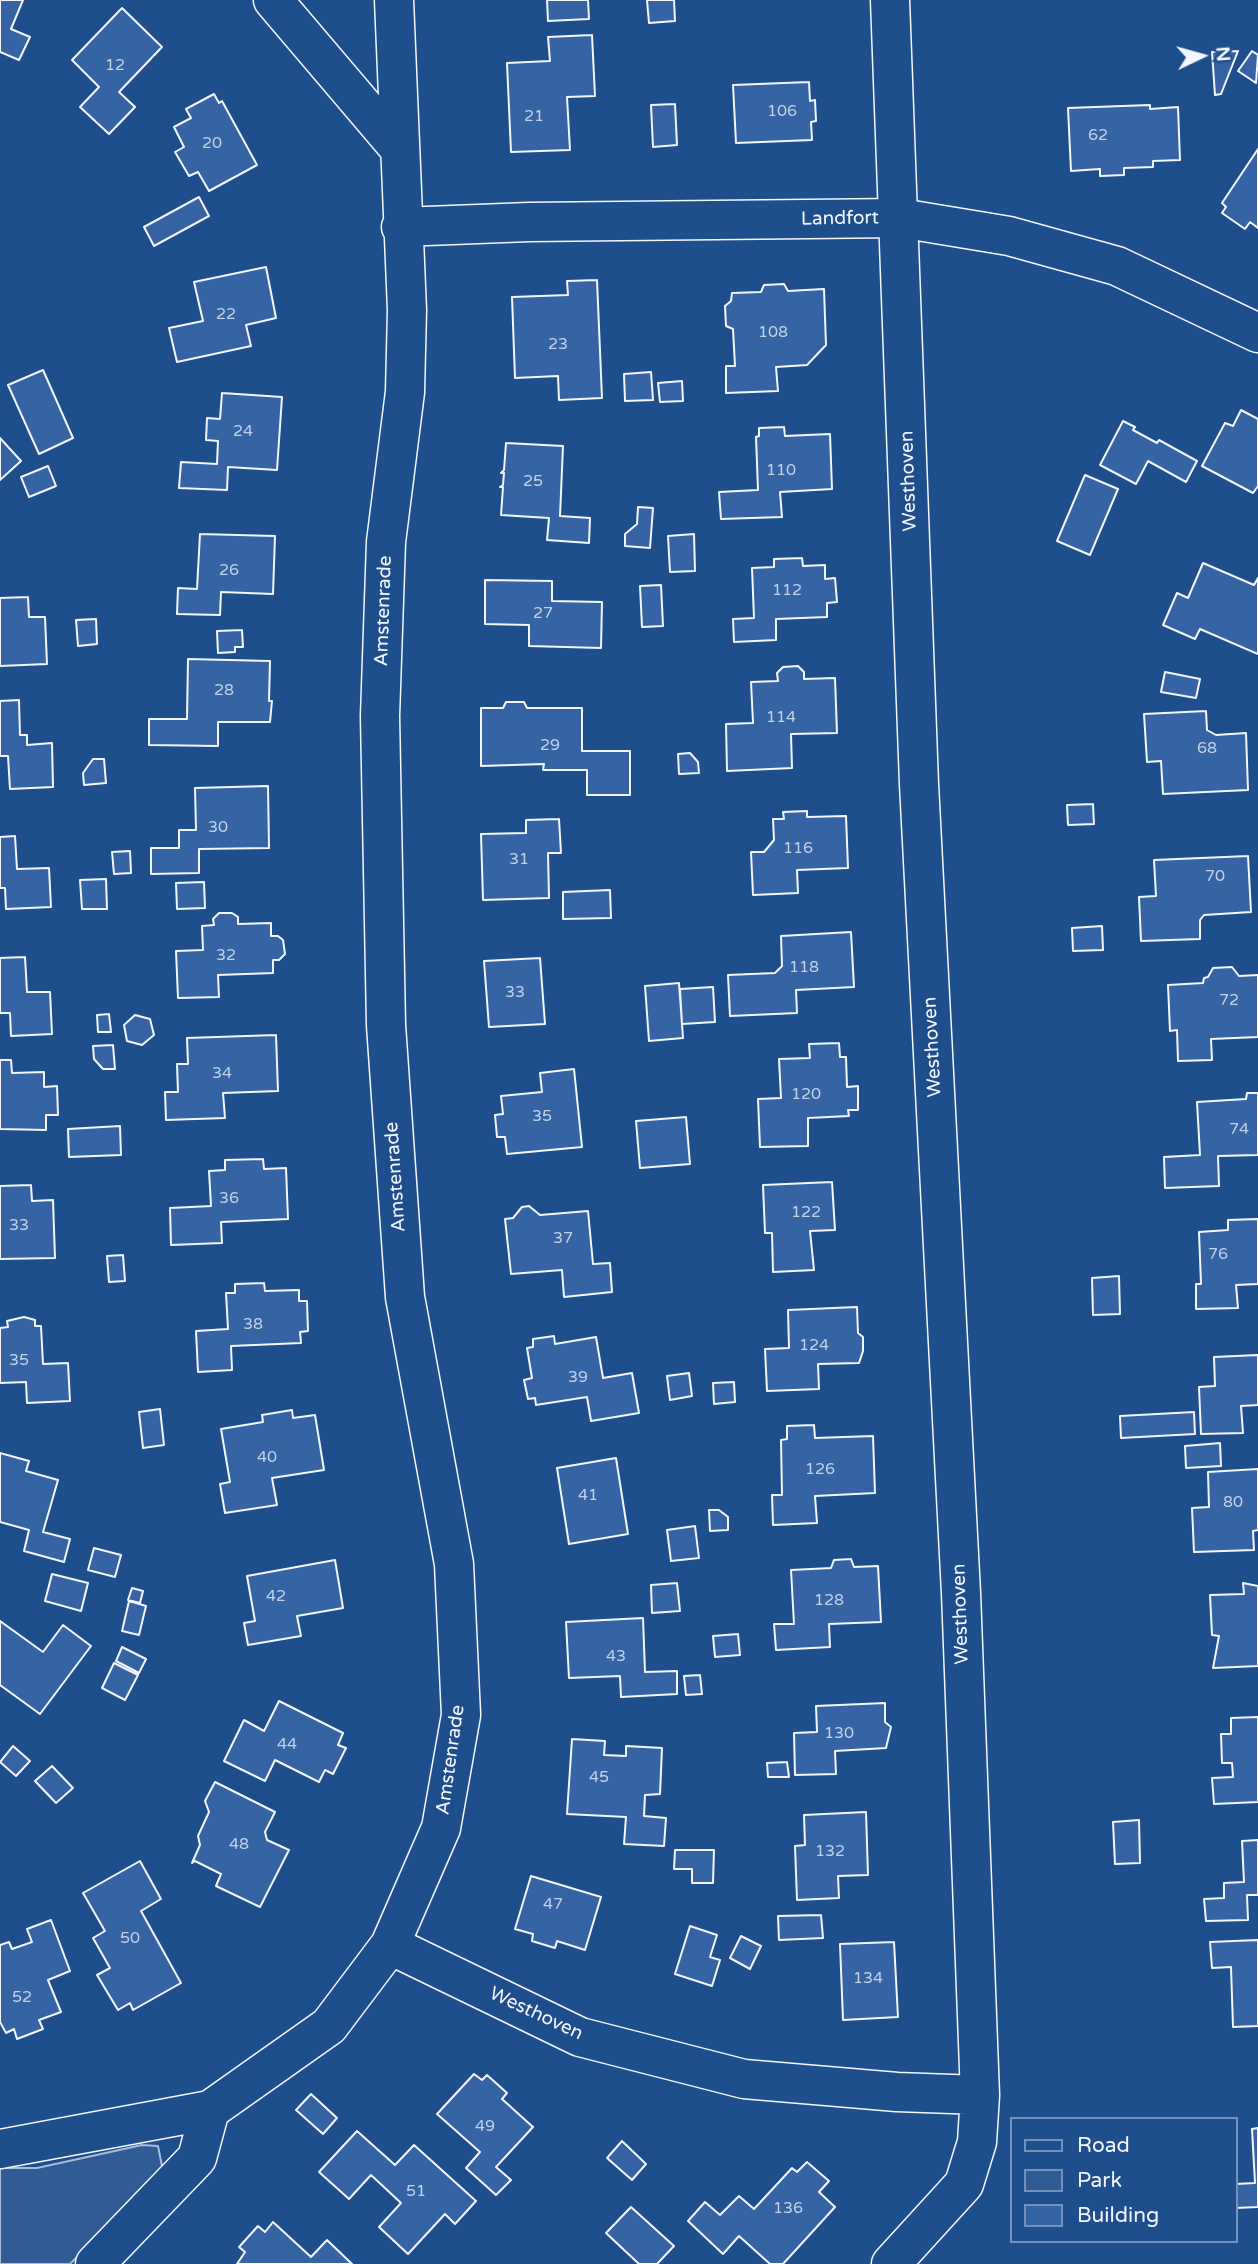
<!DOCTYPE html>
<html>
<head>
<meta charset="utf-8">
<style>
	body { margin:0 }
	#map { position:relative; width:1258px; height:2264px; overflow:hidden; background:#1f4e8c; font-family:"Varela Round",sans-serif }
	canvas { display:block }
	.legend { position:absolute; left:1010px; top:2117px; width:228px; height:126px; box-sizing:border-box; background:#1f4e8c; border:2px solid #7391ba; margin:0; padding:9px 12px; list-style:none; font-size:21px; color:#f2f6ff }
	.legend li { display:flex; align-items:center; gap:14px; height:35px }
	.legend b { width:35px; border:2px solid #7391ba }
	.north { position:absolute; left:1167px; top:21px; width:70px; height:70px; -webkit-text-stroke:5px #1f4e8c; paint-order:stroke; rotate:85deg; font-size:19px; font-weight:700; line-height:28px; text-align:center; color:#f2f6ff }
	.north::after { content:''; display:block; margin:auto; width:24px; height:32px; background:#f2f6ff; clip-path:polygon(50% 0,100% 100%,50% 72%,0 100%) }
</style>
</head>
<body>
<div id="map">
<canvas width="1258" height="2264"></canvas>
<ul class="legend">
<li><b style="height:9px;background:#1f4e8c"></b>Road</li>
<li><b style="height:19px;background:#305b95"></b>Park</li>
<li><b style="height:19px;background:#3563a3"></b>Building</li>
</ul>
<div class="north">N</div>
</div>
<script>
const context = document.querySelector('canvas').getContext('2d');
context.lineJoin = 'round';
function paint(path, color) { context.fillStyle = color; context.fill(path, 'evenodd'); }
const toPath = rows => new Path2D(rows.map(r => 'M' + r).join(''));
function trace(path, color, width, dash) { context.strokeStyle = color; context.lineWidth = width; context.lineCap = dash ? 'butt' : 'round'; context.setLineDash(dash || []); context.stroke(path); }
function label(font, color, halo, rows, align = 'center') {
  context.font = font + ' "Varela Round",sans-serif'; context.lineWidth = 5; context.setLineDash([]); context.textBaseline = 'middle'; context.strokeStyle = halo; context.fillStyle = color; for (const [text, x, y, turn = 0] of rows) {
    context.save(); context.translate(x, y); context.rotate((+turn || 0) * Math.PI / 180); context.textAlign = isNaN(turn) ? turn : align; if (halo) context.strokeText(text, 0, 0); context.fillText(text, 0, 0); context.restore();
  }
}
const green = toPath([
	[142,2145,158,2146,163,2171,70,2264,0,2264,0,2168,37,2168,142,2145]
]);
paint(green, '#305b95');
trace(green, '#a8bbd7', 2);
const building = toPath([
	[0,0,23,0,11,29,30,37,19,60,0,52,0,0],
	[547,0,588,0,589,19,548,21,547,0],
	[647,0,674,0,675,21,649,23,647,0],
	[122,8,162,47,119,92,135,107,109,134,80,107,99,87,72,60,122,8],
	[592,35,595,96,567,97,570,150,511,152,507,63,550,61,548,37,592,35],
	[1238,51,1221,94,1215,95,1212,52,1238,51],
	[1252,51,1258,55,1256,83,1238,71,1252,51],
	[809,82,810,101,815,100,816,121,811,122,812,140,736,143,733,85,809,82],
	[214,94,219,103,222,101,257,165,209,191,198,172,189,176,175,152,184,147,174,127,191,118,186,109,214,94],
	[675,104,677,145,653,147,651,105,675,104],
	[1150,105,1150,109,1178,107,1180,160,1153,161,1153,167,1124,168,1124,175,1100,176,1100,169,1071,171,1068,108,1150,105],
	[1258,149,1258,228,1250,222,1245,229,1222,213,1226,207,1222,203,1258,149],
	[199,197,209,216,154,246,144,227,199,197],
	[266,267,276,318,246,325,251,346,177,362,169,328,203,321,194,282,266,267],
	[597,280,602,398,559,400,558,376,515,378,512,297,568,295,567,281,597,280],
	[784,284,788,291,824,289,826,345,807,365,776,367,778,391,726,393,726,366,735,366,733,329,726,326,725,306,731,301,732,293,761,292,764,285,784,284],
	[43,370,73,438,39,454,8,385,43,370],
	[651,372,653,400,625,401,624,374,651,372],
	[682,381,683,401,660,402,658,383,682,381],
	[222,393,282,397,277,470,228,467,227,490,179,488,181,462,217,464,218,441,206,440,207,418,220,419,222,393],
	[1241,410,1258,419,1258,486,1253,493,1202,466,1225,423,1233,426,1241,410],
	[1123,421,1135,427,1133,430,1157,443,1159,440,1197,461,1186,482,1148,461,1136,484,1100,465,1123,421],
	[784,427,785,436,830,434,832,489,780,492,782,517,721,519,719,492,758,490,756,437,759,436,759,428,784,427],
	[0,438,21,461,0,480,0,438],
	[506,443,563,446,560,516,590,518,589,543,547,540,549,518,501,515,503,487,500,487,503,485,504,473,501,473,504,470,506,443],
	[48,466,56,486,29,497,21,477,48,466],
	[1085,475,1118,489,1090,555,1057,541,1085,475],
	[638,507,653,508,650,548,625,546,625,534,637,524,638,507],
	[200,534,275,536,273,594,221,592,220,615,177,614,178,588,197,589,200,534],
	[694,534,695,571,670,572,668,536,694,534],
	[802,558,803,566,825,565,825,579,835,578,837,602,827,603,827,617,776,619,776,640,734,642,733,619,754,618,752,568,774,567,774,559,802,558],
	[1203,563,1254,585,1258,578,1258,654,1200,629,1195,639,1163,625,1177,593,1188,598,1203,563],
	[485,580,552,581,552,601,602,602,601,648,529,646,529,625,485,624,485,580],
	[661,585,663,626,642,627,640,586,661,585],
	[28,597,29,617,45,617,47,664,0,666,0,598,28,597],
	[96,619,97,644,78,646,76,620,96,619],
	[242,630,243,647,235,647,235,652,218,653,217,631,242,630],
	[188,659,270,661,269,701,272,701,270,722,218,722,218,746,149,745,149,719,187,719,188,659],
	[798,666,804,672,804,679,835,678,837,733,791,734,792,768,727,771,726,724,753,723,751,682,778,681,777,673,783,667,798,666],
	[1165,672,1200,679,1196,698,1161,692,1165,672],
	[19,700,20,735,27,735,27,745,52,743,53,787,10,789,8,756,0,756,0,701,19,700],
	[506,702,524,702,527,708,582,708,582,751,630,751,630,795,587,795,587,770,543,770,544,764,481,766,481,708,503,708,506,702],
	[1206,711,1207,730,1216,735,1246,733,1248,790,1163,794,1161,761,1147,762,1144,714,1206,711],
	[690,753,698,762,699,773,679,774,678,754,690,753],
	[93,759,104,759,106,783,84,785,83,773,93,759],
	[268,786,269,848,199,849,199,873,151,874,151,848,179,848,179,830,196,830,195,788,268,786],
	[1093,804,1094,824,1068,825,1067,805,1093,804],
	[807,811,807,817,846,816,848,868,797,870,798,893,753,895,751,852,764,852,774,840,773,819,784,819,783,812,807,811],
	[559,819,561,853,548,853,549,898,483,900,481,834,526,833,526,820,559,819],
	[15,836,17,869,49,868,51,907,6,909,5,888,0,888,0,837,15,836],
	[130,851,131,873,114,874,112,852,130,851],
	[1248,856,1251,912,1204,915,1200,920,1200,939,1141,941,1139,897,1156,896,1154,860,1248,856],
	[106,879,107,909,82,909,80,880,106,879],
	[204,882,205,908,177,909,176,883,204,882],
	[610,890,611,918,563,919,563,892,610,890],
	[219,913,232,913,238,917,238,924,271,923,271,936,278,936,283,940,285,954,279,960,273,960,273,973,218,975,219,997,178,998,176,951,203,950,202,926,214,925,213,919,219,913],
	[1102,926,1103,950,1073,951,1072,928,1102,926],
	[851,932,854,987,796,990,797,1013,730,1016,728,975,775,973,782,966,781,936,851,932],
	[25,957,27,992,50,992,52,1034,11,1036,10,1013,0,1013,0,958,25,957],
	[540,958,545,1024,489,1027,484,961,540,958],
	[1232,967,1239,976,1258,975,1258,1037,1211,1039,1212,1060,1178,1061,1177,1030,1170,1031,1168,985,1203,983,1204,978,1208,977,1213,968,1232,967],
	[679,983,683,1038,649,1041,645,986,679,983],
	[713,987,715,1022,682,1024,680,989,713,987],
	[109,1014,111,1032,98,1032,97,1015,109,1014],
	[135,1015,150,1019,154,1035,142,1045,127,1041,124,1025,135,1015],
	[276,1035,278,1091,223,1093,225,1118,166,1120,165,1092,178,1092,177,1064,188,1064,187,1038,276,1035],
	[839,1043,840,1057,846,1057,847,1087,858,1086,858,1110,848,1110,849,1116,808,1118,808,1146,760,1147,758,1099,781,1098,779,1059,810,1058,809,1044,839,1043],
	[113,1045,115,1069,103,1069,94,1059,93,1046,113,1045],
	[0,1060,11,1060,12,1073,44,1072,44,1087,57,1086,58,1115,46,1115,46,1130,0,1129,0,1060],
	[574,1069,582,1147,507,1154,505,1137,497,1137,495,1115,503,1114,501,1096,542,1092,540,1073,574,1069],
	[1247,1093,1258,1093,1258,1155,1218,1156,1219,1186,1165,1188,1164,1157,1200,1155,1197,1102,1246,1099,1247,1093],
	[686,1117,690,1164,640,1168,636,1121,686,1117],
	[120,1126,121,1155,69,1157,68,1129,120,1126],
	[263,1159,264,1169,286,1168,288,1219,221,1222,222,1243,171,1245,170,1208,211,1206,209,1171,225,1170,225,1160,263,1159],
	[832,1182,835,1230,810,1231,814,1270,773,1272,772,1233,765,1233,763,1185,832,1182],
	[31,1185,32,1201,53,1200,55,1258,0,1259,0,1186,31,1185],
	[529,1206,540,1215,588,1211,593,1264,610,1263,612,1292,564,1297,562,1270,511,1274,505,1219,513,1218,522,1207,529,1206],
	[1258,1219,1258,1284,1236,1285,1238,1308,1196,1309,1196,1284,1201,1284,1199,1232,1228,1230,1228,1220,1258,1219],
	[123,1255,125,1281,109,1282,107,1256,123,1255],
	[1119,1276,1120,1314,1093,1315,1092,1278,1119,1276],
	[264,1283,265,1291,299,1290,299,1301,307,1301,308,1331,300,1332,301,1343,231,1346,232,1370,198,1372,196,1331,228,1329,226,1293,235,1293,235,1284,264,1283],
	[857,1307,858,1333,863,1337,863,1351,859,1363,818,1364,819,1389,767,1391,765,1349,789,1348,788,1310,857,1307],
	[24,1317,35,1320,35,1326,41,1326,43,1364,68,1363,70,1401,27,1403,26,1382,0,1383,0,1328,8,1327,7,1321,24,1317],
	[554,1336,555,1344,596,1337,603,1378,632,1373,639,1413,591,1421,587,1397,536,1405,535,1398,528,1399,524,1380,532,1378,527,1348,533,1347,533,1339,554,1336],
	[1258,1355,1258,1405,1241,1406,1243,1433,1201,1434,1199,1387,1215,1386,1214,1357,1258,1355],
	[689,1373,692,1396,670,1400,667,1376,689,1373],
	[734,1382,735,1402,714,1404,713,1383,734,1382],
	[160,1409,164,1445,143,1448,139,1412,160,1409],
	[292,1410,293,1418,315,1415,324,1470,272,1478,277,1505,225,1513,220,1484,230,1482,221,1429,263,1422,262,1415,292,1410],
	[1194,1412,1195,1434,1121,1438,1120,1416,1194,1412],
	[814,1425,815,1438,873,1436,875,1493,815,1496,817,1523,773,1525,772,1495,782,1495,781,1440,787,1439,787,1426,814,1425],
	[1220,1443,1221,1466,1186,1468,1185,1446,1220,1443],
	[0,1453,29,1461,26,1471,58,1480,43,1532,70,1539,64,1562,24,1551,29,1530,0,1522,0,1453],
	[616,1458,628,1534,569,1544,557,1468,616,1458],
	[1258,1469,1258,1530,1253,1531,1254,1550,1194,1552,1192,1508,1209,1507,1208,1472,1258,1469],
	[709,1510,719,1510,728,1517,728,1530,710,1531,709,1510],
	[695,1526,699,1558,671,1561,667,1530,695,1526],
	[94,1548,121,1555,115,1577,88,1570,94,1548],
	[851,1559,854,1567,878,1566,881,1622,829,1624,830,1647,776,1650,774,1624,794,1624,791,1570,831,1568,834,1560,851,1559],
	[335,1560,343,1608,297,1616,301,1636,248,1645,244,1623,255,1621,247,1576,335,1560],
	[52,1574,88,1583,81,1611,45,1601,52,1574],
	[677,1583,680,1611,652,1613,651,1585,677,1583],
	[1243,1583,1258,1586,1258,1666,1213,1668,1219,1636,1212,1635,1210,1595,1244,1594,1243,1583],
	[132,1588,143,1591,140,1603,128,1600,132,1588],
	[129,1601,146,1606,139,1635,122,1631,129,1601],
	[643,1618,645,1672,677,1671,677,1694,621,1697,620,1676,569,1678,566,1622,643,1618],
	[0,1621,43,1652,63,1625,91,1646,40,1714,0,1685,0,1621],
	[738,1634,740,1655,715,1657,713,1636,738,1634],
	[122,1647,146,1659,139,1673,116,1661,122,1647],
	[114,1663,138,1675,125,1700,102,1688,114,1663],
	[700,1675,702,1694,686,1695,684,1676,700,1675],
	[279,1701,343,1733,338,1745,346,1748,333,1774,325,1770,319,1782,275,1760,265,1781,224,1761,244,1720,264,1731,279,1701],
	[885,1703,885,1722,891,1727,886,1748,835,1751,836,1774,795,1775,794,1733,817,1732,816,1706,885,1703],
	[1258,1717,1258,1802,1214,1804,1212,1778,1233,1777,1232,1763,1222,1763,1221,1734,1231,1734,1231,1718,1258,1717],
	[572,1739,605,1741,604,1755,626,1756,626,1746,662,1748,660,1794,645,1795,644,1816,666,1818,664,1846,624,1844,626,1817,567,1814,572,1739],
	[13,1746,30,1761,16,1776,0,1762,13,1746],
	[787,1762,789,1777,768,1777,767,1763,787,1762],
	[52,1766,73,1788,56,1803,35,1781,52,1766],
	[215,1782,275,1812,265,1832,267,1840,289,1850,260,1907,216,1886,221,1874,195,1861,192,1863,200,1845,198,1836,209,1812,205,1801,215,1782],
	[866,1812,868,1875,838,1876,839,1898,797,1900,795,1846,805,1845,804,1815,866,1812],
	[1139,1820,1140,1863,1115,1864,1113,1822,1139,1820],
	[1258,1840,1258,1895,1247,1895,1248,1920,1206,1921,1204,1899,1224,1898,1224,1883,1244,1882,1242,1841,1258,1840],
	[675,1850,714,1850,713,1883,692,1883,692,1869,674,1869,675,1850],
	[140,1861,161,1899,141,1911,181,1983,133,2010,130,2003,118,2010,97,1975,110,1968,93,1938,105,1931,83,1893,140,1861],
	[531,1876,601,1897,585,1950,557,1941,555,1948,532,1941,533,1934,515,1929,531,1876],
	[821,1915,823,1938,779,1940,778,1916,821,1915],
	[51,1920,70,1971,48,1980,61,2012,39,2020,43,2029,17,2039,14,2029,6,2033,0,2022,0,1945,9,1942,12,1949,32,1942,27,1929,51,1920],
	[690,1926,717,1935,710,1957,720,1960,712,1986,675,1974,690,1926],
	[741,1936,761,1946,750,1969,730,1958,741,1936],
	[1258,1940,1258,2026,1233,2027,1231,1967,1212,1968,1210,1942,1258,1940],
	[894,1942,898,2017,843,2020,840,1944,894,1942],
	[474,2074,482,2080,487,2075,507,2093,502,2099,533,2127,496,2167,511,2180,496,2195,466,2168,480,2152,437,2114,474,2074],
	[311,2094,337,2118,323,2134,296,2110,311,2094],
	[1258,2128,1258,2207,1235,2208,1235,2184,1255,2183,1252,2129,1258,2128],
	[357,2131,395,2165,414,2145,476,2201,455,2224,445,2214,408,2254,379,2227,401,2203,371,2175,349,2199,319,2172,357,2131],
	[622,2141,646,2164,632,2180,607,2158,622,2141],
	[807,2162,829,2181,819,2192,835,2207,783,2264,770,2264,739,2236,723,2254,688,2221,705,2202,720,2215,739,2196,754,2209,792,2168,797,2172,807,2162],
	[631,2207,674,2246,657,2264,639,2264,606,2233,631,2207],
	[273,2222,311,2257,327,2240,352,2264,237,2264,245,2252,239,2247,258,2226,265,2232,273,2222]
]);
paint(building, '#3563a3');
trace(building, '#f2f6ff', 2);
const minor = toPath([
	[273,0,398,147],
	[890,0,919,784,961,1593,980,2095,977,2142,964,2184,891,2264],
	[401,227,529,222,900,218,1009,236,1117,266,1258,333],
	[390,1945,580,2037,744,2079,897,2092,980,2095],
	[0,2149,210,2110,329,2026,390,1945,441,1828,461,1715,454,1564,405,1297,386,1025,380,716,386,542,405,392,407,310,394,0],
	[95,2264,197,2158,210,2110]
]);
trace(minor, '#f2f6ff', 41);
trace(minor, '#1f4e8c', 38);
label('16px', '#c3d1e8', null, [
	["12",115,66],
	["106",782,112],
	["21",534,117],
	["62",1098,136],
	["20",212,144],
	["22",226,315],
	["108",773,333],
	["23",558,345],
	["24",243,432],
	["110",781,471],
	["25",533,482],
	["26",229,571],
	["112",787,591],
	["27",543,614],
	["28",224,691],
	["114",781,718],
	["29",550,746],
	["68",1207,749],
	["30",218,828],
	["116",798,849],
	["31",519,860],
	["70",1215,877],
	["32",226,956],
	["118",804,968],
	["33",515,993],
	["72",1229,1001],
	["34",222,1074],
	["120",806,1095],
	["35",542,1117],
	["74",1239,1130],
	["36",229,1199],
	["122",806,1213],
	["33",19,1226],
	["37",563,1239],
	["76",1218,1255],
	["38",253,1325],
	["124",814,1346],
	["35",19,1361],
	["39",578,1378],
	["40",267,1458],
	["126",820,1470],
	["41",588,1496],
	["80",1233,1503],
	["42",276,1597],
	["128",829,1601],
	["43",616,1657],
	["130",839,1734],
	["44",287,1745],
	["45",599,1778],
	["48",239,1845],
	["132",830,1852],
	["47",553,1905],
	["50",130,1939],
	["134",868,1979],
	["52",22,1998],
	["49",485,2127],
	["51",416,2192],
	["136",788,2209]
]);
label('19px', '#f2f6ff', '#1f4e8c', [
	["Landfort",840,219,-1],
	["Westhoven",909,481,-92],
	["Amstenrade",384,611,-88],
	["Westhoven",933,1047,-93],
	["Amstenrade",396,1177,-94],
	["Westhoven",961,1614,-92],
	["Amstenrade",451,1760,-82],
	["Westhoven",536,2014,25]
]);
</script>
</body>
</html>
